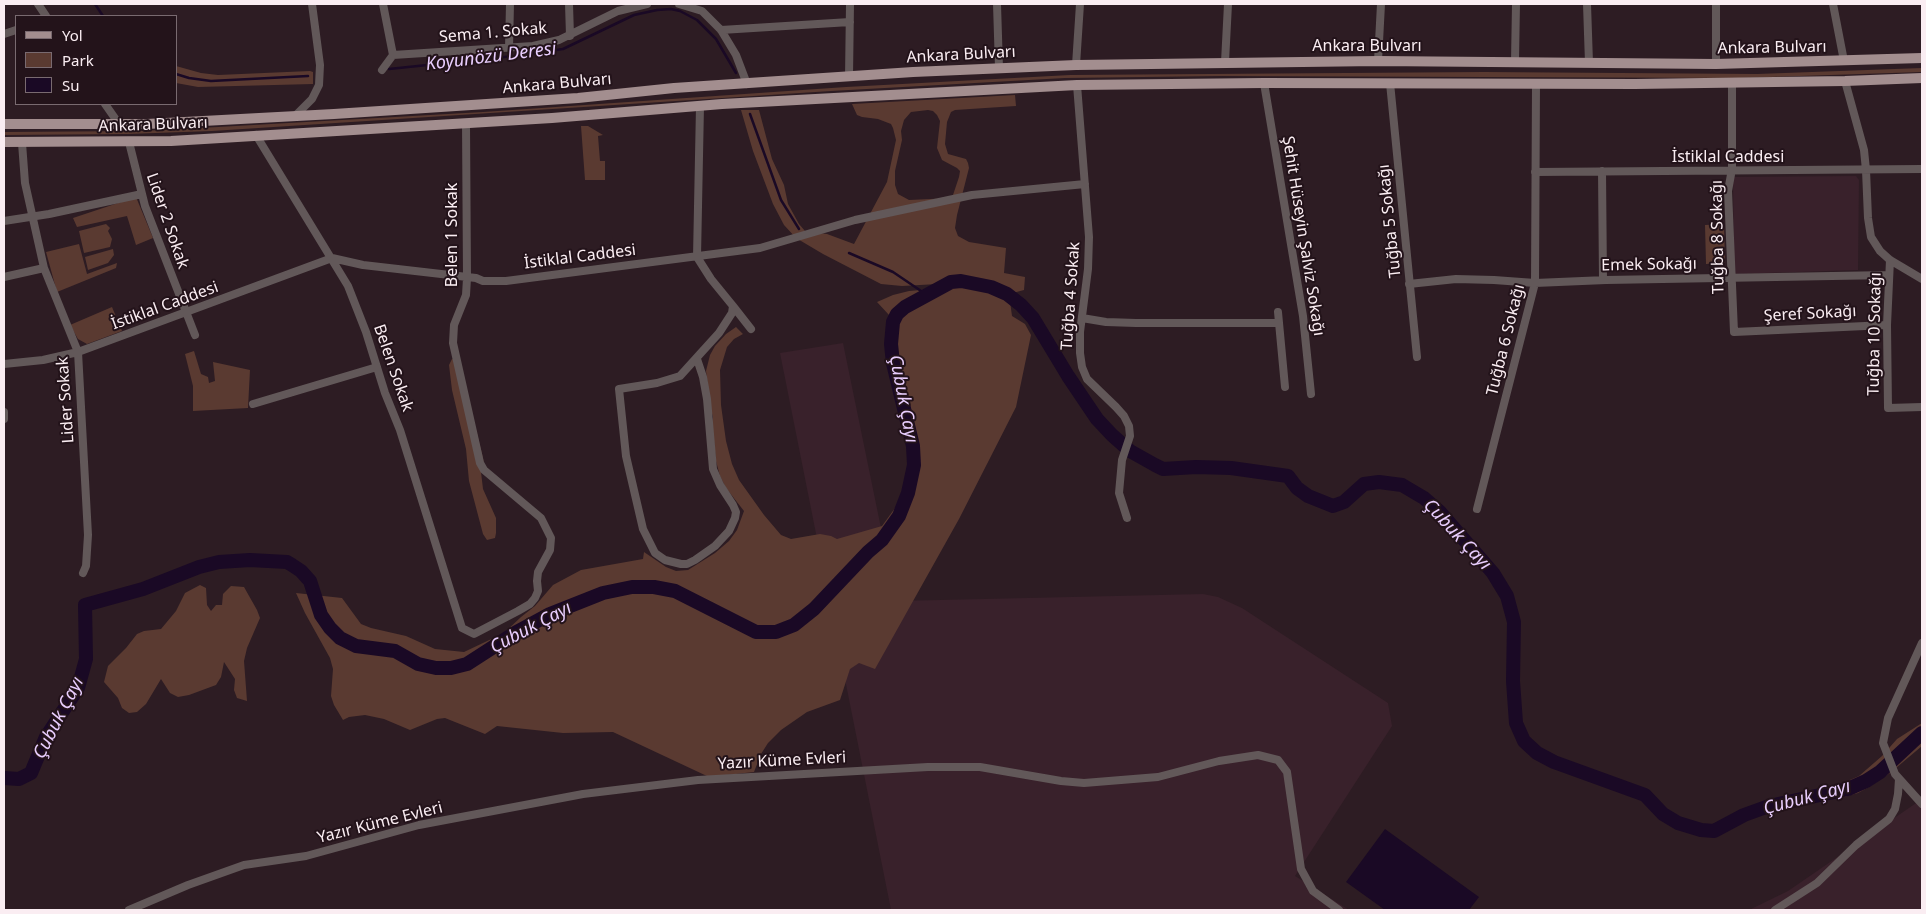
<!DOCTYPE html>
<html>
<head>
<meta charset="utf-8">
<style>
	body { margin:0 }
	#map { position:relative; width:1926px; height:914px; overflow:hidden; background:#2d1c23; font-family:"Noto Sans",sans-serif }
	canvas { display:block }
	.frame { position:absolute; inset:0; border:5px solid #faedf2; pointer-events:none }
	.legend { position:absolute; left:15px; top:15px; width:162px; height:90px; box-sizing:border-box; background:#23131a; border:1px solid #796a70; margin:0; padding:6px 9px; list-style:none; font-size:15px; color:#faedf2 }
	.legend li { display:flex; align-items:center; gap:10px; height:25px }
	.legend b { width:25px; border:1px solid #796a70 }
</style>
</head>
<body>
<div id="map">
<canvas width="1926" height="914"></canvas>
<div class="frame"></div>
<ul class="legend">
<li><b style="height:6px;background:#a38e8f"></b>Yol</li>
<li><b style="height:14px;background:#5a3a31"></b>Park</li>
<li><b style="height:14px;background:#1a0925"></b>Su</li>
</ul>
</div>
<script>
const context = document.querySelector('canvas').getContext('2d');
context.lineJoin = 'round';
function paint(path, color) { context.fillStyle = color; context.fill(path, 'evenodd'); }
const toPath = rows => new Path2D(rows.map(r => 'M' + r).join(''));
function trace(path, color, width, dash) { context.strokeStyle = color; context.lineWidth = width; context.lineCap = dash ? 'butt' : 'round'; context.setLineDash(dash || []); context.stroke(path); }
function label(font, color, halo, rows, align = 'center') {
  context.font = font + ' "Noto Sans",sans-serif'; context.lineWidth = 4; context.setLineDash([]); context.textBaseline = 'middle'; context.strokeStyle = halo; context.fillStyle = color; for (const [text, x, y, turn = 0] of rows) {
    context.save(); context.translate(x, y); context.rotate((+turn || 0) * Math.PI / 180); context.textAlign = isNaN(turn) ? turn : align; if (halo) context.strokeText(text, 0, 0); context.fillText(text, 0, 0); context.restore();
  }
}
paint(toPath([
	[1856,176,1859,180,1858,270,1734,274,1733,177],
	[843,343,896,601,1203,594,1218,597,1242,608,1388,703,1392,726,1295,876,1349,910,891,910,780,353],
	[1922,799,1922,910,1749,910,1788,891]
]), '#39212b');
paint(toPath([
	[176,66,201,73,218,75,310,71,313,72,313,84,198,87,176,83],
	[1922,68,1922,72,1739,78,1221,76,1065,78,831,91,212,131,128,134,4,135,4,132,142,131,218,127,483,112,846,87,1070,75,1484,72,1757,74],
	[1015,95,1016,106,955,110,951,112,947,122,945,144,948,154,966,159,968,163,969,168,957,215,955,228,958,236,969,242,1006,248,1004,273,1025,277,1024,290,1009,294,1012,316,1025,324,1031,335,1016,407,959,519,875,669,859,663,850,669,840,700,807,712,781,730,768,743,761,754,754,772,709,777,613,732,563,733,497,726,485,734,445,718,437,719,410,730,384,719,365,715,349,717,343,720,334,705,331,696,333,669,330,658,305,613,296,593,342,598,361,624,371,628,406,636,435,649,464,652,504,633,521,617,535,606,553,585,581,570,643,559,644,552,666,567,676,571,688,570,715,553,729,541,737,530,744,511,726,488,720,476,716,461,712,422,713,417,711,410,706,371,710,355,715,346,726,334,736,327,743,334,734,339,727,347,720,370,721,405,726,441,732,464,739,480,764,515,781,535,791,539,820,534,831,536,837,539,882,526,903,497,910,449,887,354,886,335,889,315,877,302,893,295,909,291,955,287,938,284,902,286,881,284,823,254,796,238,784,225,773,204,753,151,741,110,759,110,772,159,784,185,788,204,799,224,805,231,827,234,854,244,887,182,896,140,893,128,891,124,878,119,862,117,857,115,852,104],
	[928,110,933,111,937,115,940,121,937,148,942,160,957,168,960,171,959,177,952,198,909,200,898,194,895,185,895,171,902,140,901,131,904,120,911,112],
	[581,126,588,126,603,135,598,136,600,161,605,161,605,180,585,180],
	[136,197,153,238,136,245,127,216,77,227,73,218],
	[106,224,110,228,108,231,112,239,110,247,84,253,79,231],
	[1724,224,1725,263,1706,264,1705,225],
	[79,244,87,274,117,263,116,268,57,292,46,252],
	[113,249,114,255,108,263,88,270,85,257],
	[112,307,122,331,87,344,78,339,70,325],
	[194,351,201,374,208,377,209,383,215,381,213,362,250,370,248,408,193,411,193,386,185,354],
	[452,359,459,360,483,458,484,464,481,472,483,489,496,518,496,533,495,538,487,540,483,534,469,481,466,449,452,390,449,365],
	[200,585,206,588,207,605,211,611,216,605,222,605,223,594,231,586,244,587,257,610,260,618,247,648,244,661,247,701,237,698,234,690,235,679,224,662,221,677,216,685,189,695,178,697,170,693,161,679,146,704,137,712,129,713,122,708,118,698,104,682,108,666,126,648,137,634,144,631,161,629,176,611,185,593],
	[1922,723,1922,746,1890,773,1869,787,1858,793,1841,798,1841,784,1859,776,1882,756,1897,739]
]), '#5a3a31');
paint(toPath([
	[1385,829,1479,897,1469,910,1385,910,1346,882]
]), '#1a0925');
trace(toPath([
	[95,4,103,16],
	[389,69,514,56,563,49,634,15,657,10,671,9,680,11,697,20,716,39,736,73],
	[176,74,189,78,211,81,308,76],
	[750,114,781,200,799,229],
	[849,253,893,272,927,295]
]), '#1a0925', 2.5);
trace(toPath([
	[4,778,19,779,31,773,46,737,78,688,86,659,85,605,143,589,199,567,219,562,250,560,287,562,292,565,301,571,310,581,321,615,330,628,340,638,356,646,395,651,418,664,436,668,451,668,467,664,515,633,550,614,603,593,632,587,654,587,675,591,756,632,776,632,794,625,814,609,868,552,882,540,899,516,908,493,914,465,913,446,893,363,891,344,893,322,897,314,905,307,951,282,961,281,991,287,1007,294,1021,305,1033,318,1068,376,1097,419,1112,435,1130,451,1155,465,1163,469,1196,467,1231,468,1288,476,1297,488,1308,496,1333,506,1344,502,1364,484,1379,482,1402,485,1424,498,1440,512,1493,573,1507,596,1514,622,1513,681,1516,723,1524,741,1537,753,1554,762,1645,795,1663,814,1678,823,1701,830,1714,831,1744,815,1769,806,1848,789,1866,781,1880,772,1922,733]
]), '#1a0925', 14);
trace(toPath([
	[38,4,46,16],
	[569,4,570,36],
	[679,4,702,11,721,30,736,55,747,84],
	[997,4,999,68],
	[1587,4,1589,63],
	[1833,4,1844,61],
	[721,30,850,22],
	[4,34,16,30],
	[509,48,510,4],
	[393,55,533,46,559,40,618,11,647,4],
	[1378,61,1381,4],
	[1515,61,1516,4],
	[1225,62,1228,4],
	[1716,64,1716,4],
	[1076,65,1080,4],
	[382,70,393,55,383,4],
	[849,77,850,4],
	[1845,81,1864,150,1866,170,1868,218,1871,237,1880,251,1890,260,1922,279],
	[1264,83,1303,316,1311,394],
	[1390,83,1417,357],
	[1732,83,1732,169,1728,191,1734,332,1887,325],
	[1077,85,1089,237,1088,269,1080,332,1080,353,1082,367,1087,379,1116,407,1124,416,1129,426,1130,436,1122,460,1119,493,1127,518],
	[105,104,119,124],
	[295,116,312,99,319,85,320,65,312,4],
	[256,135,348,286,366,332,385,393,400,430,462,628,474,634,518,611,530,604,535,598,538,591,537,581,538,572,550,550,551,538,541,518,484,470,480,463,453,343,454,325,466,295,467,278,466,123],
	[129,142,145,206,195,335],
	[22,143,25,183,44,268,78,352,88,535,86,566,83,573],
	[1602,171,1603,280],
	[1535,172,1922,169],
	[4,221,49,214,142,194],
	[1890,260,1887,325,1888,408,1922,407],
	[4,277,44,268],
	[1409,284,1456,279,1494,280,1535,283,1606,280,1889,275],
	[733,306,751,329],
	[1278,312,1285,387],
	[1082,318,1106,322,1136,323,1279,323],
	[697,359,703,377,707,399,713,469,720,485,733,505,736,512,735,518,729,531,715,546,695,560,687,564,681,564,665,560,655,553,643,529,626,456,619,389,657,383,680,376,719,333,732,313,733,306,711,279,697,257,700,106],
	[4,364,43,360,78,352,332,258,363,265,476,278,483,281,506,281,760,248,855,220,972,195,1085,184],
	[253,404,377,367],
	[4,412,4,419],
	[1477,509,1535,283,1536,84],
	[1922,643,1888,718,1883,743,1895,774,1922,804],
	[129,910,188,885,244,865,306,856,419,825,583,794,698,780,928,767,980,767,1061,781,1084,783,1158,777,1219,761,1258,755,1278,760,1287,772,1301,869,1313,891,1339,910],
	[1775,910,1817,883,1856,845,1889,819,1895,809,1898,794,1899,779]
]), '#625859', 8);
trace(toPath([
	[4,124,147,124,334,114,578,98,674,88,913,72,1076,65,1378,61,1716,64,1922,58],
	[4,142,171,141,552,118,722,104,1077,85,1264,83,1635,84,1845,81,1922,78]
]), '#a38e8f', 10);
label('16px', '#faedf2', '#23131a', [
	["Sema 1. Sokak",493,33,-5],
	["Ankara Bulvarı",1367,46],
	["Ankara Bulvarı",1772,48,-1],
	["Ankara Bulvarı",961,55,-3],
	["Ankara Bulvarı",557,84,-5],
	["Ankara Bulvarı",153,125,-2],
	["İstiklal Caddesi",1728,157],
	["Lider 2 Sokak",167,221,71],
	["Tuğba 5 Sokağı",1390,221,-96],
	["Belen 1 Sokak",452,235,-90],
	["Şehit Hüseyin Şalviz Sokağı",1303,236,81],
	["Tuğba 8 Sokağı",1718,237,-91],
	["İstiklal Caddesi",580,257,-7],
	["Emek Sokağı",1649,265,-1],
	["Tuğba 4 Sokak",1071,296,-86],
	["İstiklal Caddesi",165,306,-20],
	["Şeref Sokağı",1810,314,-3],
	["Tuğba 10 Sokağı",1875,334,-89],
	["Tuğba 6 Sokağı",1506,340,-76],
	["Belen Sokak",393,368,71],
	["Lider Sokak",66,400,-94],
	["Yazır Küme Evleri",782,761,-3],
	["Yazır Küme Evleri",380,823,-14]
]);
label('italic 18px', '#e9cefe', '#23131a', [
	["Koyunözü Deresi",491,57,-7],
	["Çubuk Çayı",903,399,79],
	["Çubuk Çayı",1457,535,47],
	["Çubuk Çayı",531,628,-28],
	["Çubuk Çayı",59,718,-63],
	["Çubuk Çayı",1807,798,-15]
]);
</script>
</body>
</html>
